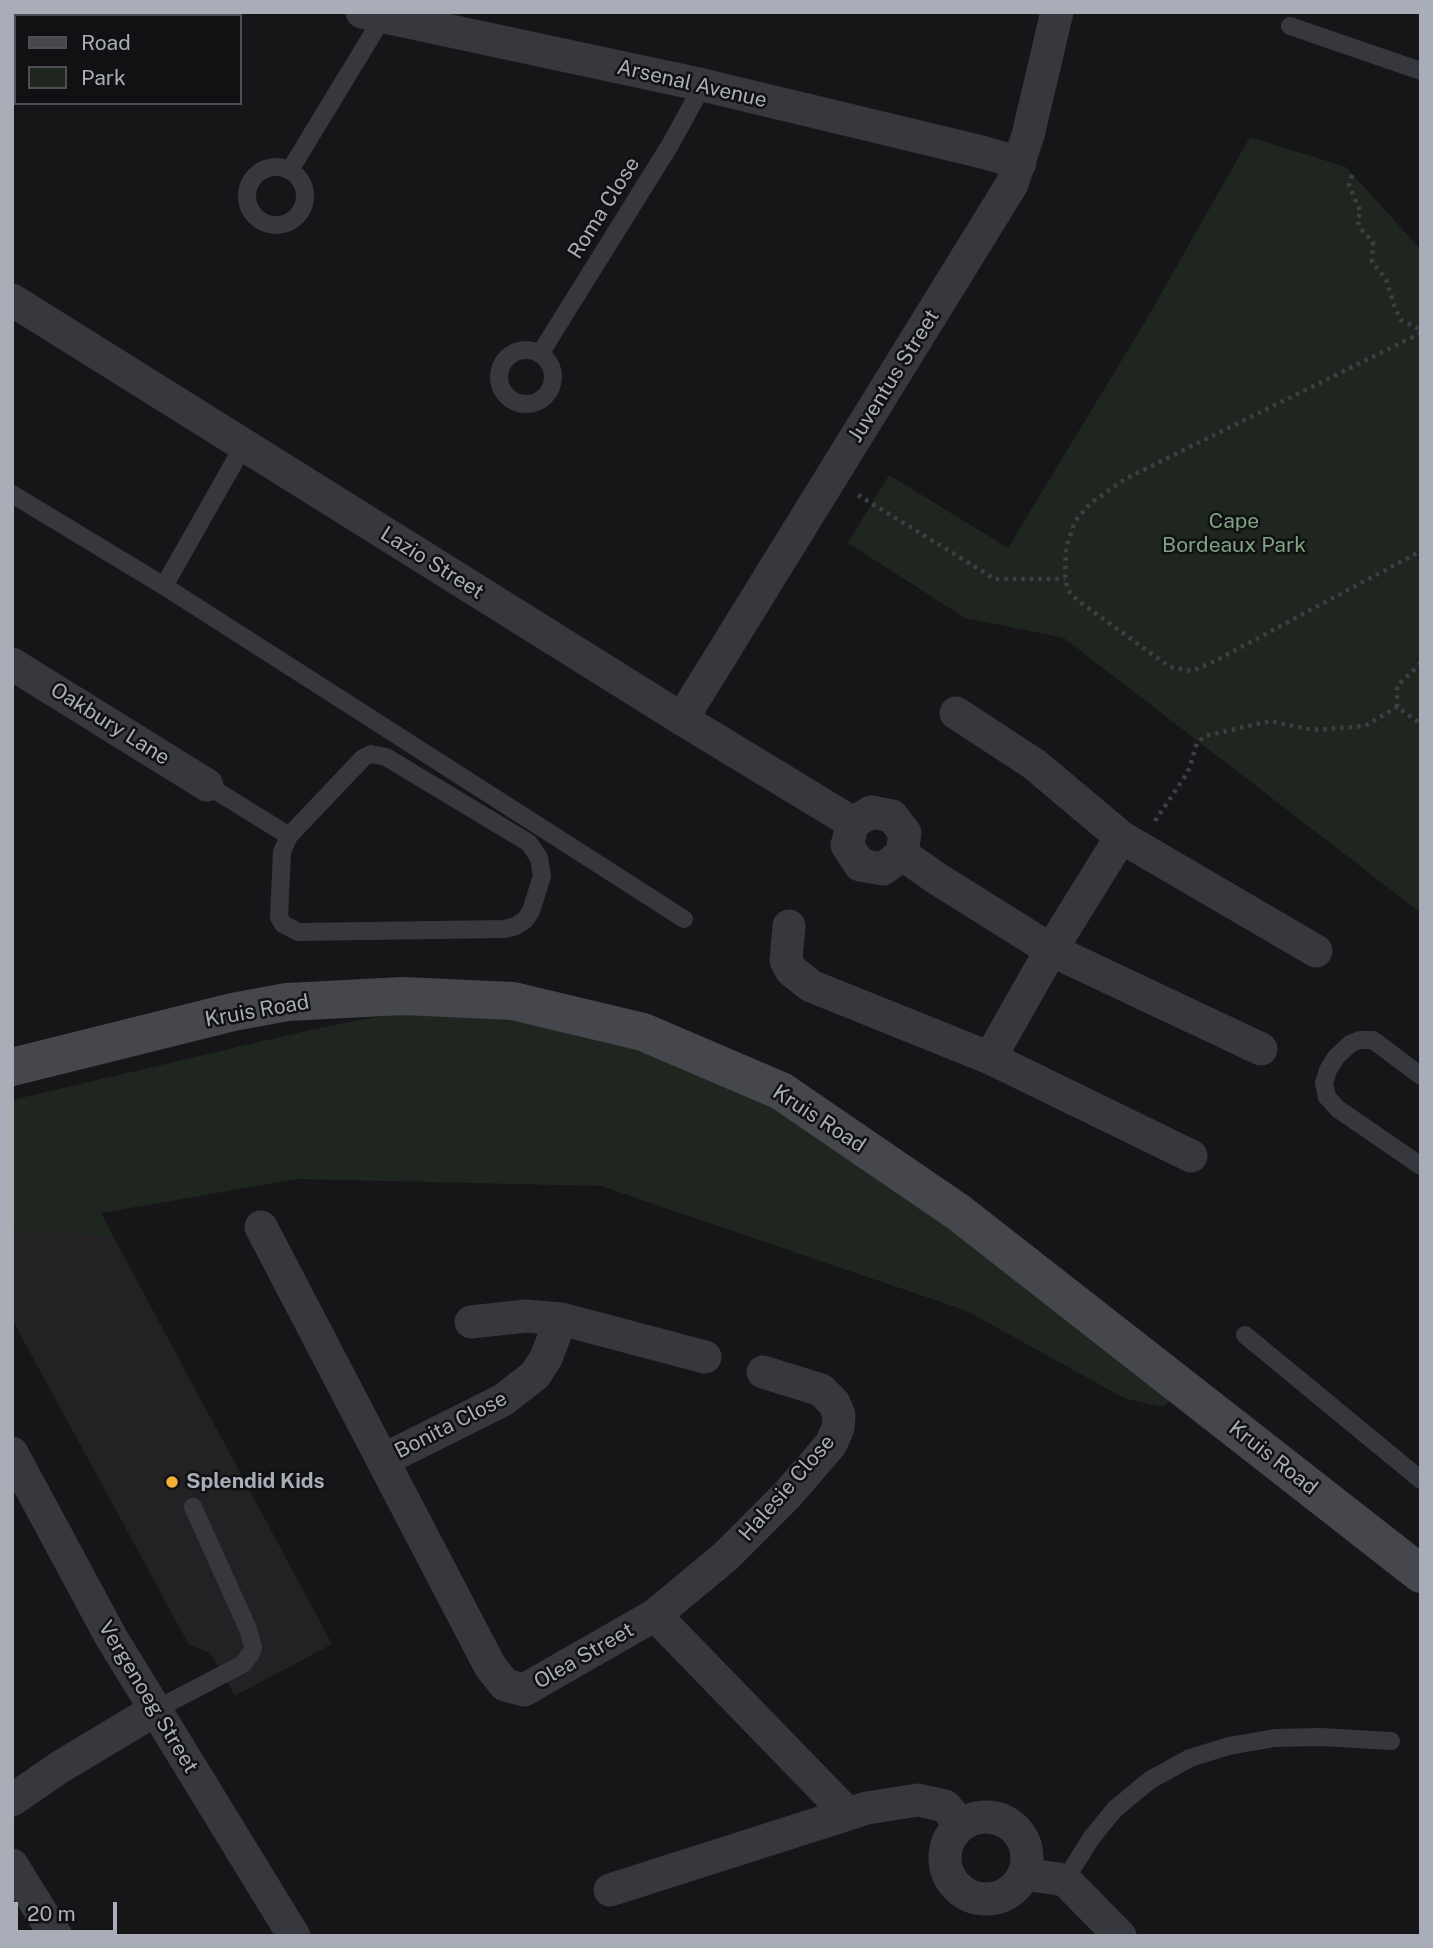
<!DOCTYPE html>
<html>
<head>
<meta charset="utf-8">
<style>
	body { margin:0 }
	#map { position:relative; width:1433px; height:1948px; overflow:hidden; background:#161618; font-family:"Public Sans",sans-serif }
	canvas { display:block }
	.frame { position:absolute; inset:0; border:14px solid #a8adb8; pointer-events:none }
	.legend { position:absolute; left:14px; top:14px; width:228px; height:91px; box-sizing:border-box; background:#111113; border:2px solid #4d4f55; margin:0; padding:9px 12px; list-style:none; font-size:21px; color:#a8adb8 }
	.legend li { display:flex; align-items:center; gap:14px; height:35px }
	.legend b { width:35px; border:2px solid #4d4f55 }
	.scale { position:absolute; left:14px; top:1902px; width:103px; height:32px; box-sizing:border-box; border:4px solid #a8adb8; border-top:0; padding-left:9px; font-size:21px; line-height:24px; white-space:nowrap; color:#a8adb8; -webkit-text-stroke:5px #111113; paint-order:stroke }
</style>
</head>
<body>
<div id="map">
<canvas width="1433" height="1948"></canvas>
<div class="frame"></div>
<ul class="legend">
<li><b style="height:9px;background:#45474d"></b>Road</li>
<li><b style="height:19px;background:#1e261f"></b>Park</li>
</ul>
<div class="scale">20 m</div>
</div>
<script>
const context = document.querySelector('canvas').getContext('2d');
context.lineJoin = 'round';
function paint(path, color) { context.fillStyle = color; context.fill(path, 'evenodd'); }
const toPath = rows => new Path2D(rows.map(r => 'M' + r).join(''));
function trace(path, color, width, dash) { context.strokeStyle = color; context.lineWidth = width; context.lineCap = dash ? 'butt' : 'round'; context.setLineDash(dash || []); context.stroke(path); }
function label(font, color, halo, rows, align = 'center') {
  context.font = font + ' "Public Sans",sans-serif'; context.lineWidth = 5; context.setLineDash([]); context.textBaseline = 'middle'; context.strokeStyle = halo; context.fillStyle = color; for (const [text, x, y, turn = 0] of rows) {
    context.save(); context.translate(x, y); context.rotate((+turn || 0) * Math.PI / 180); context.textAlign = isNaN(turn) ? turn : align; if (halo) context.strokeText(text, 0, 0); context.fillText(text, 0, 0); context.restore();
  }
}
paint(toPath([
	[15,1231,113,1236,332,1644,235,1696,210,1653,189,1645,12,1319,12,1235]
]), '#222225');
paint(toPath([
	[1250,137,1346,167,1421,250,1421,913,1064,638,965,618,848,543,889,475,1008,548,1149,315],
	[392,1014,519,1020,568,1030,667,1059,751,1096,811,1129,899,1189,1170,1400,1163,1407,1126,1399,967,1311,601,1186,298,1179,101,1213,113,1236,15,1231,12,1235,12,1100,310,1030]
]), '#1e261f');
trace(toPath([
	[1352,175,1349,185,1361,213,1357,219,1360,228,1373,242,1372,262,1386,279,1395,308,1401,320,1421,330],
	[1421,333,1125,479,1091,503,1075,521,1066,548,1065,579,1068,590,1077,600,1170,667,1192,671,1215,661,1421,551],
	[858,495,995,579,1065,579],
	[1421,663,1397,686,1397,707,1421,724],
	[1155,821,1188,772,1197,743,1205,736,1270,721,1313,730,1365,726,1397,707]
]), '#3d3f44', 4.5, [3.5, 5]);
trace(toPath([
	[1290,26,1421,71],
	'247 196a29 29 0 1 1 58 0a29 29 0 1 1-58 0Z',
	[290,170,383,17],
	'499 377a27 27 0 1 1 54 0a27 27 0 1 1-54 0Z',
	[540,354,670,145,703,85],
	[12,494,164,586,684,919],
	[164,586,244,445],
	[371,754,386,757,529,843,539,858,542,876,531,911,525,920,516,926,505,929,298,932,283,924,279,917,282,852,289,836,363,758,371,754],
	[207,785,289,836],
	[1421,1076,1373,1040,1360,1040,1350,1044,1336,1057,1328,1070,1324,1083,1327,1097,1338,1109,1421,1166],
	[1245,1335,1421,1480],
	[155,1710,243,1664,252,1652,253,1647,248,1629,193,1507],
	[1065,1880,1092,1837,1115,1809,1150,1780,1190,1758,1229,1746,1275,1738,1321,1737,1391,1741]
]), '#37383d', 18);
trace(toPath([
	[362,12,703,85,982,152,1020,163],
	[12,300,682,719,853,823],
	[12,664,207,785],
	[956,713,1034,764,1121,837,1316,951],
	[682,719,1012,184,1028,135,1057,12],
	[871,812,892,816,905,833,902,854,883,869,860,865,847,845,853,823,871,812],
	[902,854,936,878,1051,950,1261,1049],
	[789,926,786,960,791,970,811,986,990,1058,1191,1156],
	[990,1058,1051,950,1121,837],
	[261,1227,490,1666,505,1685,524,1690,655,1615,725,1557,788,1494,831,1444,838,1428,839,1415,834,1403,821,1390,763,1372],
	[471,1322,526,1316,561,1319,705,1357],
	[12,1453,111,1637,294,1936],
	[383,1460,503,1400,535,1375,546,1358,561,1319],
	[655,1615,848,1814],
	[12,1800,60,1767,155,1710],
	'945 1858a41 41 0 1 1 82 0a41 41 0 1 1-82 0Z',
	[12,1865,56,1936],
	[1024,1874,1065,1880,1120,1936],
	[610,1890,867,1808,918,1800,945,1806,961,1825]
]), '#37383d', 33);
trace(toPath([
	[12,1067,233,1012,287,1002,403,996,513,1001,643,1032,781,1091,958,1212,1421,1574]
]), '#45474d', 38);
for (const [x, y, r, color] of [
	[172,1482,7,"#f2b134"]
]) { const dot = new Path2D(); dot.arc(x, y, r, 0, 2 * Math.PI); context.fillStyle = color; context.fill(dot); trace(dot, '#111113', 2.5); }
label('21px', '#a8adb8', '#111113', [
	["Arsenal Avenue",692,84,13],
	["Roma Close",604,208,-58],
	["Juventus Street",894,376,-58],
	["Lazio Street",432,563,32],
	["Oakbury Lane",110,724,32],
	["Kruis Road",257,1011,-10],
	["Kruis Road",819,1119,33],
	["Bonita Close",451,1425,-27],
	["Kruis Road",1273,1458,38],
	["Halesie Close",787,1488,-49],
	["Olea Street",584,1656,-30],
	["Vergenoeg Street",148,1697,59]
]);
label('21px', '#7fa381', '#111113', [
	["Cape",1234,522],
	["Bordeaux Park",1234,546]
]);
label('bold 21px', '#a8adb8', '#111113', [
	["Splendid Kids",186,1482]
], 'left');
</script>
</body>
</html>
